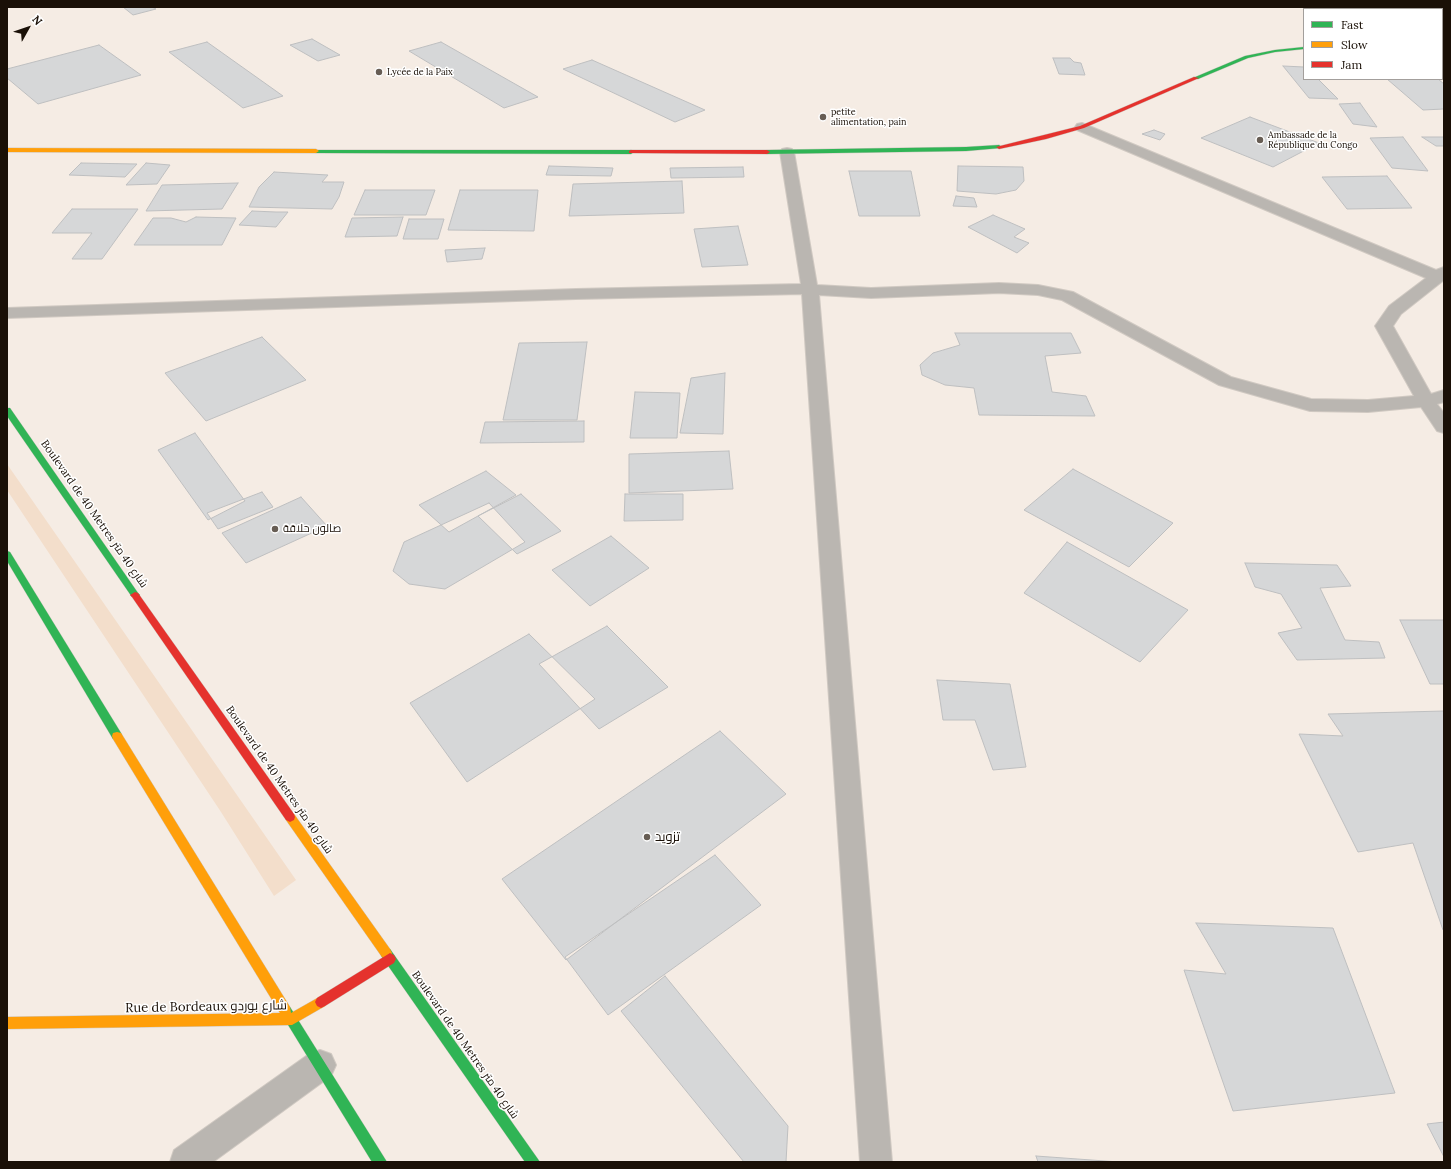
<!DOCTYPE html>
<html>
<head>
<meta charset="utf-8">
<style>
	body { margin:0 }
	#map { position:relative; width:1451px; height:1169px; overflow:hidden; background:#f5ece4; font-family:Lora,serif }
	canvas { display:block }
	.frame { position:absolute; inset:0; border:8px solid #1a1007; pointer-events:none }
	.legend { position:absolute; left:1303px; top:8px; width:140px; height:72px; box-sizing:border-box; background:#fff; border:1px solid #a39f9c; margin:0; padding:5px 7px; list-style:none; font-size:12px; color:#1a1007 }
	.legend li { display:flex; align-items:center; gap:8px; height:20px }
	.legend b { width:20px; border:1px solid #a39f9c }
	.north { position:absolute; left:8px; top:8px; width:40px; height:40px; -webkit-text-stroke:3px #fff; paint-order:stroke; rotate:50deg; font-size:11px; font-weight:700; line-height:16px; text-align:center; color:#1a1007 }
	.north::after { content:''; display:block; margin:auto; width:14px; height:18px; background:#1a1007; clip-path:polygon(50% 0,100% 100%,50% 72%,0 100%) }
</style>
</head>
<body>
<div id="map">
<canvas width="1451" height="1169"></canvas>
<div class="frame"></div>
<ul class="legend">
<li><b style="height:5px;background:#30b455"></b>Fast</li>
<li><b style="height:5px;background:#ff9f0a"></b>Slow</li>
<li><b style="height:5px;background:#e5322d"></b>Jam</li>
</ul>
<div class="north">N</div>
</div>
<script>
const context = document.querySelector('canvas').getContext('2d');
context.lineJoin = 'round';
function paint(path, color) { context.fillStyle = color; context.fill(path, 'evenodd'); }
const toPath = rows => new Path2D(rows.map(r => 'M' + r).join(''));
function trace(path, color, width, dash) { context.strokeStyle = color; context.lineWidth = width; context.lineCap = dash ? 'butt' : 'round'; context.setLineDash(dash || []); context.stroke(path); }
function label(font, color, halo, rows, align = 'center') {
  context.font = font + ' Lora,Cairo,serif'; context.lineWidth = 3; context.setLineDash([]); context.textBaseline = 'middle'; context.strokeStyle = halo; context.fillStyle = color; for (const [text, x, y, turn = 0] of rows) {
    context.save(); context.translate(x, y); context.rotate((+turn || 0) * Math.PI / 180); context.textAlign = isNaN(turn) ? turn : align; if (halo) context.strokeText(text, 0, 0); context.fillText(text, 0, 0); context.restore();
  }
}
paint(toPath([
	[7,464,296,880,274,896,221,812,7,490]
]), '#f3decb');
const building = toPath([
	[123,7,152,7,156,9,133,15,123,7],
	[312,39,340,55,318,61,290,45,312,39],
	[207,42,283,96,243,108,169,52,207,42],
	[441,42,538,97,504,108,409,51,441,42],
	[99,45,141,75,38,104,7,78,7,69,99,45],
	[1053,58,1070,58,1074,62,1081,63,1085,75,1059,74,1053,58],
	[592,60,705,110,675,122,563,69,592,60],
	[1283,66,1304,67,1304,79,1318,79,1338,99,1309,98,1283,66],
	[1387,79,1438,79,1444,84,1444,109,1423,110,1387,79],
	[1360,103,1377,127,1353,124,1339,104,1360,103],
	[1250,117,1319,143,1273,167,1201,138,1250,117],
	[1154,130,1165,134,1160,140,1142,134,1154,130],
	[1403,137,1428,171,1392,168,1370,138,1403,137],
	[1422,137,1444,137,1444,146,1436,146,1422,137],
	[81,163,137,164,125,177,69,175,81,163],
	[146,163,170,165,157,184,126,185,146,163],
	[549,166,613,168,611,176,546,175,549,166],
	[958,166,1023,167,1024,181,1016,190,996,194,957,191,958,166],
	[743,167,744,177,671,178,670,168,743,167],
	[849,171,911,171,920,216,859,216,849,171],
	[274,172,328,175,322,182,344,182,339,197,332,209,249,207,259,187,274,172],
	[1387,176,1412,208,1347,209,1322,177,1387,176],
	[682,181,684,213,569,216,573,184,682,181],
	[238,183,222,209,146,211,162,185,238,183],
	[365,190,435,190,426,215,354,215,365,190],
	[460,190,538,190,534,231,448,230,460,190],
	[956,196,974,198,977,207,953,206,956,196],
	[72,209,138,209,102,259,72,259,92,233,52,233,72,209],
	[252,211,276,212,288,212,276,227,239,225,252,211],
	[993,215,1025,229,1014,237,1029,243,1017,253,968,227,993,215],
	[196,217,236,218,222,245,134,245,153,218,171,218,186,222,196,217],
	[403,217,397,236,345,237,352,218,403,217],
	[409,219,444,219,438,239,403,239,409,219],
	[738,226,748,265,702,267,694,229,738,226],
	[485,248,482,259,447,262,445,250,485,248],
	[955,333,1071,333,1081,353,1045,356,1052,392,1086,396,1095,416,979,415,974,388,945,385,922,375,920,365,933,353,960,345,955,333],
	[262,337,306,380,206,421,165,373,262,337],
	[587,342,577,420,503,420,519,343,587,342],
	[725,373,723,434,680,433,691,378,725,373],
	[635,392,680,393,677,438,630,438,635,392],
	[584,421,584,442,480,443,485,422,584,421],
	[195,433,245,501,208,520,158,450,195,433],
	[729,451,733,489,629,493,629,454,729,451],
	[1073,469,1173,523,1129,567,1024,510,1073,469],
	[486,471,516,495,449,532,419,505,486,471],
	[262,492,273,507,218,529,207,513,262,492],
	[521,494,561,531,517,554,478,516,521,494],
	[625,494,683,494,683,520,624,521,625,494],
	[301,497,327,526,246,563,222,533,301,497],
	[489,503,525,542,445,589,409,584,393,571,404,542,489,503],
	[611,536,649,568,590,606,552,570,611,536],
	[1067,542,1188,610,1140,662,1024,593,1067,542],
	[1245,563,1337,565,1351,586,1320,588,1345,640,1379,642,1385,658,1297,660,1278,633,1302,628,1281,594,1255,587,1245,563],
	[1400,620,1444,620,1444,684,1430,684,1400,620],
	[607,626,668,687,599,729,539,664,607,626],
	[529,634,595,699,467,782,410,703,529,634],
	[937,680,1010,684,1026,767,993,770,975,720,943,720,937,680],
	[1444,711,1444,930,1443,930,1413,843,1358,852,1299,734,1343,736,1328,714,1444,711],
	[720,731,786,794,566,960,502,879,720,731],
	[715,855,761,905,608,1015,565,957,715,855],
	[1196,923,1333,928,1395,1093,1233,1111,1184,970,1226,974,1196,923],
	[665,976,788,1126,786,1162,744,1162,621,1011,665,976],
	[1444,1122,1444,1157,1427,1124,1444,1122],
	[1036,1156,1119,1162,1038,1162,1036,1156]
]);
paint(building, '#d6d7d8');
trace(building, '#bebfc0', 1);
const street = toPath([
	[1082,123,1436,270,1444,267,1444,280,1401,314,1393,326,1431,394,1444,390,1444,402,1437,404,1444,413,1444,433,1437,431,1421,407,1368,412,1310,411,1219,385,1062,300,1038,295,999,293,871,298,819,295,892,1162,860,1162,802,294,576,299,7,318,7,308,576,289,801,284,780,152,782,149,787,148,792,149,794,152,817,285,871,288,999,283,1038,285,1073,292,1231,377,1311,399,1368,400,1414,396,1375,326,1389,306,1426,278,1077,130,1075,127,1077,124,1082,123],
	[320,1050,331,1054,336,1065,331,1076,213,1162,170,1162,174,1150,309,1054,320,1050]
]);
const fast = toPath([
	[1304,47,1304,49,1275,52,1248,58,1198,79,1193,78,1245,56,1275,50,1304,47],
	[999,145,1002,147,1001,148,966,151,767,154,764,152,767,150,966,147,999,145],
	[314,150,631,150,634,152,631,154,316,153,313,151,314,150],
	[7,408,10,408,138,593,140,595,138,597,132,597,7,416,7,408],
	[7,551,10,552,121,733,122,736,121,739,117,740,113,739,7,561,7,551],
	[386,948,390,949,540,1162,525,1162,382,957,380,953,382,949,386,948],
	[286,1005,290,1007,387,1162,372,1162,282,1015,280,1011,282,1007,286,1005]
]);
const slow = toPath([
	[1442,44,1444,44,1444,46,1442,46,1442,44],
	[7,148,316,149,319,151,316,153,7,152,7,148],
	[117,732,121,733,290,1007,291,1013,321,996,325,998,327,1002,325,1006,292,1025,7,1029,7,1017,280,1013,113,739,112,736,113,733,117,732],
	[290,812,294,814,390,949,392,953,390,957,386,958,382,957,286,820,285,817,286,814,290,812]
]);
const jam = toPath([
	[1194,77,1199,78,1084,128,1046,139,999,149,996,147,1080,126,1194,77],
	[631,150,767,150,770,152,767,154,629,153,629,151,631,150],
	[135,592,138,593,294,814,295,817,294,820,290,822,286,820,132,597,130,595,135,592],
	[390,953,394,955,396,959,394,963,325,1006,321,1008,317,1006,315,1002,317,998,390,953]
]);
trace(street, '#d0c9c2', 2);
trace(fast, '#d0c9c2', 1);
trace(slow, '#d0c9c2', 1);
trace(jam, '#d0c9c2', 1);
paint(street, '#bab6b1');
paint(fast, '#30b455');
paint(slow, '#ff9f0a');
paint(jam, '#e5322d');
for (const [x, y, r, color] of [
	[379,72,4,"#675d54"],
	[823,117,4,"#675d54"],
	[1260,140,4,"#675d54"],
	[275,529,4,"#675d54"],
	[647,837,4,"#675d54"]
]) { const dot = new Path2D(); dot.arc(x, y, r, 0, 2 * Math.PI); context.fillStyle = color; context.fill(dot); trace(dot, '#fff', 1.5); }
label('9px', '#1a1007', '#fff', [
	["Lycée de la Paix",387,72],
	["petite",831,112],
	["alimentation, pain",831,122],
	["Ambassade de la",1268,135],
	["République du Congo",1268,145]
], 'left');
label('11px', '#1a1007', '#fff', [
	["Boulevard de 40 Metres شارع 40 متر",94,514,55],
	["Boulevard de 40 Metres شارع 40 متر",279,780,55],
	["Boulevard de 40 Metres شارع 40 متر",465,1045,55]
]);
label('11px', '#1a1007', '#fff', [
	["صالون حلاقة",283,529]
], 'left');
label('13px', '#1a1007', '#fff', [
	["تزويد",655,837]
], 'left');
label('13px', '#1a1007', '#fff', [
	["Rue de Bordeaux شارع بوردو",206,1007,-1]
]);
</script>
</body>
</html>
